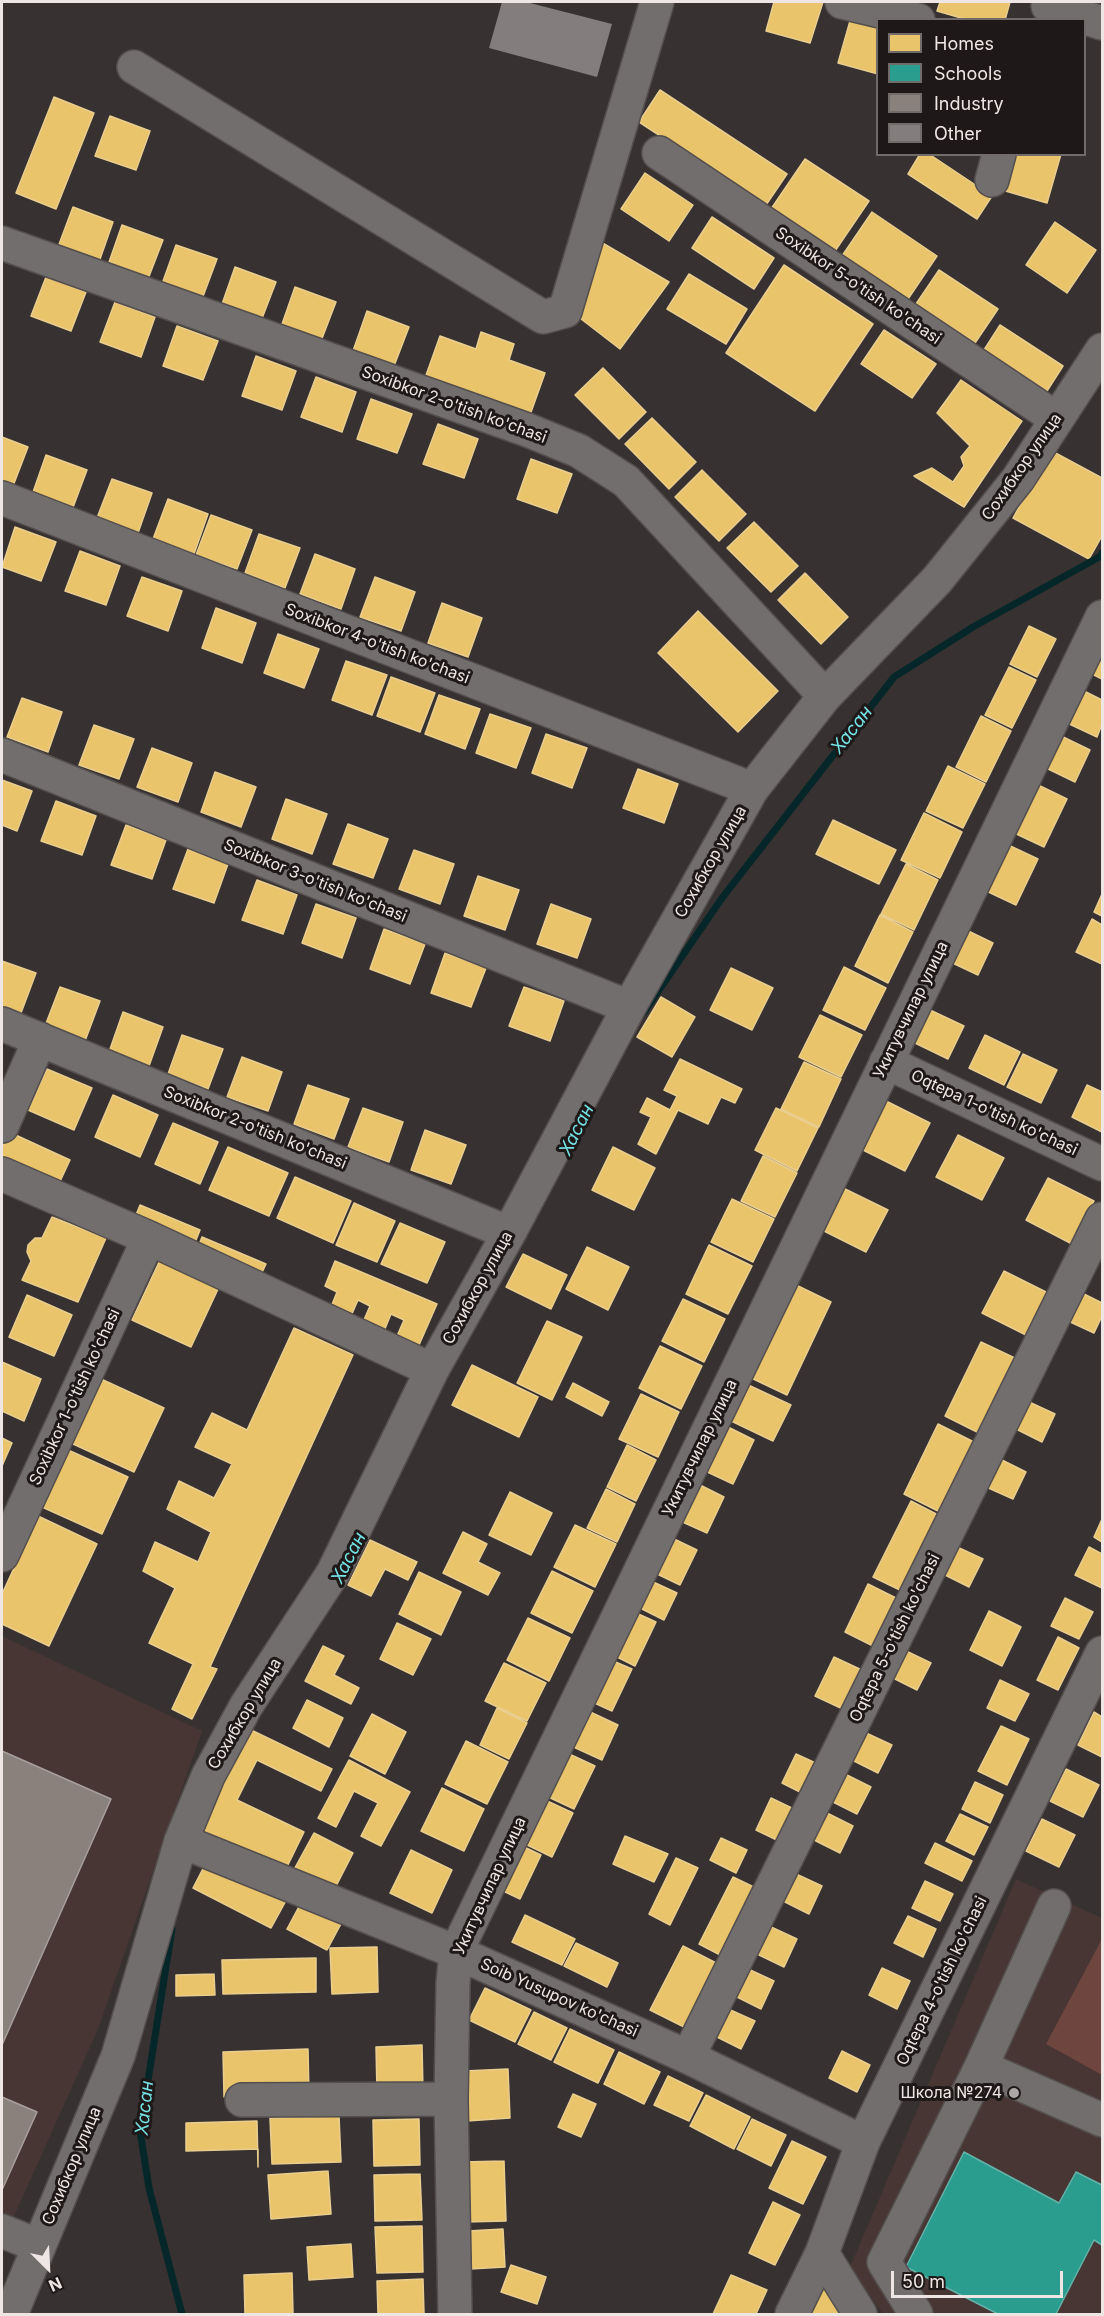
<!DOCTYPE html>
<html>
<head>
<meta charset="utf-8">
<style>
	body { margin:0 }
	#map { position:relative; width:1104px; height:2316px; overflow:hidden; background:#373231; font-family:Inter,sans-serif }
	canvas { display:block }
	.frame { position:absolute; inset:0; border:3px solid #ede6e5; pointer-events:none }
	.legend { position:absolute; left:876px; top:18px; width:210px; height:138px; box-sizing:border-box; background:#1e1918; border:2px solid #716b6a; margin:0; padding:8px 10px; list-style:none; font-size:18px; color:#ede6e5 }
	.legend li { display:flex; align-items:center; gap:12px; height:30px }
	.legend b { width:30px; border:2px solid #716b6a }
	.north { position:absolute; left:18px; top:2238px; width:60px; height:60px; -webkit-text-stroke:4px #1e1918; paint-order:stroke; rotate:156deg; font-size:16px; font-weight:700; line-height:24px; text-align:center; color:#ede6e5 }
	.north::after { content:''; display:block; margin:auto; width:21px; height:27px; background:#ede6e5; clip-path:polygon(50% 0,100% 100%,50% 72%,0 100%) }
	.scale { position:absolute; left:891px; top:2271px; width:172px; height:27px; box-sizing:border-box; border:3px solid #ede6e5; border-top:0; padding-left:8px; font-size:18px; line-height:21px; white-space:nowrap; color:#ede6e5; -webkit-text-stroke:4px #1e1918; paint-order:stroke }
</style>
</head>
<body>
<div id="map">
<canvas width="1104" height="2316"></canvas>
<div class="frame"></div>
<ul class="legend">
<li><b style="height:16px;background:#e9c46a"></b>Homes</li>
<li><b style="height:16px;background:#2a9d8f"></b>Schools</li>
<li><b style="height:16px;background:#8a817c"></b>Industry</li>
<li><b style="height:16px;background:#837e7d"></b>Other</li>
</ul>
<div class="north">N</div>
<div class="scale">50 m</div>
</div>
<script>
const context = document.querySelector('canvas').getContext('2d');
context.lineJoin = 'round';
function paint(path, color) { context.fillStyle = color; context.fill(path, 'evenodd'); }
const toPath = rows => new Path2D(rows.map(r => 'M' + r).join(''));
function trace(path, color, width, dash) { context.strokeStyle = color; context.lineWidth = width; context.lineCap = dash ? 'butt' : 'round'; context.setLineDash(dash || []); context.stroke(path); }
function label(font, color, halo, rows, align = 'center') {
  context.font = font + ' Inter,sans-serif'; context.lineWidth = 6; context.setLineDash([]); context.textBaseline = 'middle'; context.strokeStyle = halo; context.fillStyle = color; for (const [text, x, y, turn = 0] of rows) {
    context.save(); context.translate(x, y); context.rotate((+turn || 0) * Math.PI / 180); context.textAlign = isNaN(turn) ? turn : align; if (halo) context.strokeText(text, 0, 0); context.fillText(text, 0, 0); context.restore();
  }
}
paint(toPath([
	[2,1636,202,1731,98,2029,2,2243],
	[1016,1879,1102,1918,1102,2314,883,2314,850,2267]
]), '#473634');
paint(toPath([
	[1102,1939,1102,2075,1046,2044]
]), '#6e453f');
const homes = toPath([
	[774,2,823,2,810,43,766,31,774,2],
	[940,2,1010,2,1005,20,968,20,937,11,940,2],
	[852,14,878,21,878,74,838,63,852,14],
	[660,90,787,174,766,205,639,122,660,90],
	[54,97,94,113,56,209,16,193,54,97],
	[110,116,150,131,136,170,95,156,110,116],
	[920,154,929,154,992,196,977,219,908,174,920,154],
	[1012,154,1061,154,1047,203,1002,190,1012,154],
	[805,159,869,201,835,251,771,209,805,159],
	[645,173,693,205,669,241,621,209,645,173],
	[73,207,113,222,99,262,58,247,73,207],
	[872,212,937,256,908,299,842,256,872,212],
	[712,217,774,258,754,289,692,248,712,217],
	[1055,222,1096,250,1067,293,1026,265,1055,222],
	[122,225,163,240,148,279,108,265,122,225],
	[594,238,669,282,620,349,572,312,594,238],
	[176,245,217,259,202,299,162,284,176,245],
	[784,265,873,324,815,411,726,353,784,265],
	[235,267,276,282,261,321,221,307,235,267],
	[939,270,998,309,975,343,916,304,939,270],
	[689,274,747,309,726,344,667,309,689,274],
	[46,277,86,292,71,331,31,316,46,277],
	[295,287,336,302,321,341,281,327,295,287],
	[115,302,155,317,141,357,100,342,115,302],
	[367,311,409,327,394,366,353,351,367,311],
	[1000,325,1063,366,1047,391,984,350,1000,325],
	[177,326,218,341,203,380,163,366,177,326],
	[884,330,936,364,912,398,861,364,884,330],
	[481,332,514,344,509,360,545,373,530,415,425,378,440,336,476,349,481,332],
	[256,356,296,371,282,410,242,396,256,356],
	[603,368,646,412,619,439,575,395,603,368],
	[316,377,356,392,342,432,301,417,316,377],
	[961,380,1022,421,964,507,914,476,932,468,953,482,964,466,961,457,970,446,937,413,961,380],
	[371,399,412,414,397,453,357,439,371,399],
	[652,418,696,462,669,489,625,444,652,418],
	[438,424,478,439,464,478,423,464,438,424],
	[2,437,28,447,13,486,2,482,2,437],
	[1050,450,1102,478,1102,536,1089,559,1013,518,1050,450],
	[46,455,87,470,72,510,32,495,46,455],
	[531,459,572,474,557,513,517,499,531,459],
	[702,470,746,514,719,541,675,497,702,470],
	[112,479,152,493,138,533,97,518,112,479],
	[168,499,208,514,194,554,153,539,168,499],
	[211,515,252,530,237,569,196,555,211,515],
	[754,522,798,566,771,592,727,548,754,522],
	[15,527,56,542,41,581,2,567,15,527],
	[259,534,300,548,285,588,245,573,259,534],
	[80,551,120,566,106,605,65,591,80,551],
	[315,554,355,569,341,609,300,594,315,554],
	[805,573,848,617,821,644,778,600,805,573],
	[142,577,182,591,168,631,127,616,142,577],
	[375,577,415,592,401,631,360,617,375,577],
	[442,603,482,618,468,657,428,643,442,603],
	[216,608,256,623,242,663,202,648,216,608],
	[698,611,778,691,738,732,658,653,698,611],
	[1029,626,1056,639,1037,677,1010,664,1029,626],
	[278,634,319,649,304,688,264,673,278,634],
	[1102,639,1102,679,1086,671,1102,639],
	[346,661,387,675,372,715,332,700,346,661],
	[1009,667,1036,680,1012,728,985,715,1009,667],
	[391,677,435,693,420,732,377,716,391,677],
	[1078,688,1102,700,1102,724,1097,737,1063,721,1078,688],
	[439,695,480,709,465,749,425,734,439,695],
	[22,698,62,712,48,752,7,737,22,698],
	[490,714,531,728,516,768,476,753,490,714],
	[981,716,1011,731,986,782,956,767,981,716],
	[94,725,134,739,119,779,79,765,94,725],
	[546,734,587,748,572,788,532,773,546,734],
	[1057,734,1090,750,1075,782,1042,766,1057,734],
	[152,748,192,763,178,802,137,787,152,748],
	[948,766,985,784,963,828,926,811,948,766],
	[638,769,678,784,664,823,623,808,638,769],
	[215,772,256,787,241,827,201,812,215,772],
	[2,780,32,791,17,831,2,825,2,780],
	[1034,783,1067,799,1044,847,1010,831,1034,783],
	[286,799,327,814,312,854,272,839,286,799],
	[56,801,96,816,82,855,41,841,56,801],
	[924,813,962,832,940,878,901,860,924,813],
	[833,820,896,850,879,884,816,854,833,820],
	[348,824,388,839,373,878,333,864,348,824],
	[126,825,166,840,152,879,111,865,126,825],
	[1004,843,1038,859,1016,905,982,889,1004,843],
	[188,849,228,864,214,903,173,889,188,849],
	[414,850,454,864,440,904,399,889,414,850],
	[906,864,938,880,914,930,881,914,906,864],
	[478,876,519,890,505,930,464,916,478,876],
	[257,880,297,895,283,934,242,920,257,880],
	[1102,894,1102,916,1094,912,1102,894],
	[316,904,356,918,342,958,302,943,316,904],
	[551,904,591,919,577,958,537,944,551,904],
	[880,915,913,932,888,983,855,966,880,915],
	[1092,919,1102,925,1102,964,1076,952,1092,919],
	[960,927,993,943,978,975,944,959,960,927],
	[384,929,425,944,410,984,370,969,384,929],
	[445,953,486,968,471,1007,431,993,445,953],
	[2,961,36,973,21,1013,2,1006,2,961],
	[844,967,886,988,865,1030,823,1010,844,967],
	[731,968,773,988,752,1030,710,1010,731,968],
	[60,987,100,1001,85,1041,45,1026,60,987],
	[524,987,564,1001,550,1041,509,1026,524,987],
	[661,997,695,1017,672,1057,637,1037,661,997],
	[930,1010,964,1026,948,1059,915,1043,930,1010],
	[123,1012,163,1027,149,1066,109,1052,123,1012],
	[820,1015,862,1035,841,1077,799,1057,820,1015],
	[182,1035,223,1049,208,1089,168,1074,182,1035],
	[985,1035,1020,1052,1004,1085,969,1068,985,1035],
	[1023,1054,1057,1070,1041,1103,1007,1087,1023,1054],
	[242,1057,282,1072,268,1111,227,1097,242,1057],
	[680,1059,742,1089,735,1103,721,1097,708,1124,678,1110,656,1154,638,1144,651,1117,640,1112,647,1098,670,1110,677,1096,664,1090,680,1059],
	[804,1062,841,1079,819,1127,781,1109,804,1062],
	[47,1069,92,1088,74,1130,28,1110,47,1069],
	[308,1085,349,1099,334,1139,294,1124,308,1085],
	[1087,1085,1102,1092,1102,1132,1072,1117,1087,1085],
	[113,1095,158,1115,140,1157,95,1137,113,1095],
	[884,1100,930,1123,905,1171,859,1148,884,1100],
	[363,1108,403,1122,389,1162,348,1147,363,1108],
	[776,1108,818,1128,797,1171,755,1150,776,1108],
	[173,1123,218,1142,200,1184,155,1164,173,1123],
	[425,1130,466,1145,451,1184,411,1170,425,1130],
	[9,1132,70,1160,56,1190,2,1164,2,1148,9,1132],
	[958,1135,1004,1158,982,1200,936,1177,958,1135],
	[228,1147,288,1173,269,1216,209,1190,228,1147],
	[613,1147,655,1168,634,1210,592,1190,613,1147],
	[763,1156,797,1173,775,1217,741,1201,763,1156],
	[295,1177,351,1201,333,1243,277,1218,295,1177],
	[1048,1178,1094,1201,1072,1244,1026,1220,1048,1178],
	[841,1187,888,1210,866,1252,820,1229,841,1187],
	[732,1199,774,1219,753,1262,711,1242,732,1199],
	[354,1203,395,1221,377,1262,336,1245,354,1203],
	[140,1205,200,1230,192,1250,132,1225,140,1205],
	[52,1217,106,1238,78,1302,22,1280,31,1261,27,1252,28,1245,35,1238,42,1238,52,1217],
	[400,1223,445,1242,427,1283,381,1264,400,1223],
	[202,1237,266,1264,258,1281,195,1255,202,1237],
	[709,1245,752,1266,728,1314,686,1294,709,1245],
	[587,1247,629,1267,608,1310,566,1289,587,1247],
	[523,1254,567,1275,551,1309,506,1287,523,1254],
	[160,1260,219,1287,191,1347,132,1320,160,1260],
	[335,1261,437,1304,419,1345,397,1336,404,1320,391,1314,384,1331,363,1322,370,1306,358,1300,351,1316,331,1307,337,1292,325,1286,335,1261],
	[1004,1271,1050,1294,1028,1336,982,1313,1004,1271],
	[792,1283,831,1302,787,1395,747,1376,792,1283],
	[1080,1292,1102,1303,1102,1316,1094,1333,1066,1320,1080,1292],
	[27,1295,72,1315,54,1356,9,1337,27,1295],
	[683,1299,725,1319,704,1362,662,1341,683,1299],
	[547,1321,582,1337,552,1400,517,1383,547,1321],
	[294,1328,353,1355,210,1667,217,1669,192,1719,172,1709,193,1664,149,1643,175,1588,143,1571,155,1542,198,1562,211,1532,167,1509,179,1481,214,1498,232,1464,195,1447,212,1413,247,1430,294,1328],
	[981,1342,1019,1360,983,1435,945,1416,981,1342],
	[660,1346,702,1366,681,1409,639,1388,660,1346],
	[2,1362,41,1379,24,1421,2,1411,2,1362],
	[472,1365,538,1397,519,1437,452,1405,472,1365],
	[101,1379,164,1408,134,1472,71,1443,101,1379],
	[573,1383,609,1402,602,1416,566,1397,573,1383],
	[744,1383,791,1405,773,1441,727,1419,744,1383],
	[641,1394,679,1412,658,1457,619,1439,641,1394],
	[1027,1401,1055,1414,1042,1442,1014,1428,1027,1401],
	[938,1424,978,1444,944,1514,904,1494,938,1424],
	[724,1425,754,1440,733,1484,703,1470,724,1425],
	[2,1438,12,1443,2,1466,2,1438],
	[627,1445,656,1460,636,1501,607,1487,627,1445],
	[68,1450,128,1477,102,1534,42,1507,68,1450],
	[998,1458,1026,1472,1013,1499,984,1486,998,1458],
	[696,1483,724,1497,707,1533,678,1520,696,1483],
	[606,1489,635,1504,617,1542,587,1528,606,1489],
	[510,1492,552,1513,531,1555,489,1535,510,1492],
	[911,1501,942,1517,904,1592,873,1577,911,1501],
	[38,1516,97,1544,49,1646,2,1624,2,1594,38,1516],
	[1102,1519,1102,1542,1094,1537,1102,1519],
	[575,1525,616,1544,595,1587,554,1567,575,1525],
	[463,1532,487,1544,478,1562,500,1573,488,1595,443,1573,463,1532],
	[670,1537,697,1550,680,1585,653,1572,670,1537],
	[370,1540,417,1562,408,1580,385,1569,371,1596,348,1585,370,1540],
	[955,1546,983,1559,969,1587,941,1573,955,1546],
	[1089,1547,1102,1554,1102,1588,1075,1575,1089,1547],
	[552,1571,593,1591,572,1633,531,1613,552,1571],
	[419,1572,461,1592,441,1635,399,1614,419,1572],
	[649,1580,677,1593,664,1620,636,1606,649,1580],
	[868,1584,900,1600,877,1648,845,1632,868,1584],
	[1065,1598,1093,1612,1079,1639,1051,1626,1065,1598],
	[989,1611,1021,1627,1002,1666,970,1650,989,1611],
	[634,1612,656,1622,635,1666,613,1655,634,1612],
	[528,1618,570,1638,549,1681,507,1660,528,1618],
	[397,1623,431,1639,413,1675,380,1659,397,1623],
	[1058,1637,1079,1648,1058,1690,1037,1680,1058,1637],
	[323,1646,344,1656,334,1675,359,1688,351,1704,305,1681,323,1646],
	[902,1649,931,1663,917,1690,889,1676,902,1649],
	[834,1657,866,1672,847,1711,815,1696,834,1657],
	[611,1660,632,1669,612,1711,590,1701,611,1660],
	[504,1663,546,1683,527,1721,485,1701,504,1663],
	[1000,1680,1029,1694,1015,1721,987,1708,1000,1680],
	[307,1700,343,1718,329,1747,293,1728,307,1700],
	[497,1708,527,1723,509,1759,480,1745,497,1708],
	[586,1710,618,1725,602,1760,569,1745,586,1710],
	[1094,1712,1102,1717,1102,1757,1078,1745,1094,1712],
	[372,1714,406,1732,385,1774,350,1756,372,1714],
	[1001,1726,1029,1739,1007,1785,978,1771,1001,1726],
	[249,1729,332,1769,321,1791,257,1760,237,1800,304,1832,283,1875,198,1834,249,1729],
	[864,1732,892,1745,878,1773,850,1759,864,1732],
	[466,1741,508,1762,487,1804,445,1784,466,1741],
	[565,1752,595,1766,574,1809,544,1795,565,1752],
	[796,1754,820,1765,806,1795,782,1783,796,1754],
	[349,1760,410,1792,381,1846,361,1836,378,1803,354,1791,336,1827,318,1818,349,1760],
	[1066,1769,1099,1785,1083,1817,1050,1801,1066,1769],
	[843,1773,871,1787,857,1814,829,1800,843,1773],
	[975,1782,1003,1795,990,1823,962,1809,975,1782],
	[442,1788,484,1809,464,1851,421,1831,442,1788],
	[771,1798,798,1811,783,1843,756,1830,771,1798],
	[543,1799,573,1813,552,1857,521,1842,543,1799],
	[825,1812,853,1826,840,1853,812,1839,825,1812],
	[960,1814,988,1827,974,1855,946,1841,960,1814],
	[1042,1819,1075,1835,1059,1867,1026,1851,1042,1819],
	[314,1833,353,1853,331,1896,291,1875,314,1833],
	[625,1836,668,1854,654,1882,613,1864,625,1836],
	[721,1838,747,1850,736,1873,710,1860,721,1838],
	[935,1843,972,1861,962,1881,925,1863,935,1843],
	[520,1845,541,1855,520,1899,499,1889,520,1845],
	[411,1850,452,1870,432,1913,390,1893,411,1850],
	[209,1857,288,1897,271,1928,193,1888,209,1857],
	[676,1858,698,1868,670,1925,649,1914,676,1858],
	[794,1873,822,1886,809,1914,781,1900,794,1873],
	[733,1877,760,1890,726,1958,699,1944,733,1877],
	[925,1881,953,1894,940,1921,912,1908,925,1881],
	[302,1901,342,1922,327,1950,287,1929,302,1901],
	[525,1915,575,1939,562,1965,512,1942,525,1915],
	[908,1916,936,1929,923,1957,894,1943,908,1916],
	[769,1926,797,1939,784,1967,755,1953,769,1926],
	[576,1943,618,1963,607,1987,564,1966,576,1943],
	[683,1946,722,1966,690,2030,650,2010,683,1946],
	[377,1947,378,1992,332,1994,330,1948,377,1947],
	[316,1958,316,1992,223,1994,222,1960,316,1958],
	[746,1968,774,1981,761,2009,733,1995,746,1968],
	[882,1968,910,1981,897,2009,869,1995,882,1968],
	[214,1974,215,1995,176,1996,176,1975,214,1974],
	[485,1988,531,2010,515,2042,469,2020,485,1988],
	[726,2008,755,2021,741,2049,713,2035,726,2008],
	[534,2012,567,2028,551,2060,518,2044,534,2012],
	[570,2029,614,2050,598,2083,554,2062,570,2029],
	[422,2045,423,2091,377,2092,376,2047,422,2045],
	[308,2049,309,2095,224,2097,223,2052,308,2049],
	[842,2051,870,2065,857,2092,829,2078,842,2051],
	[619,2052,660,2072,644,2104,604,2084,619,2052],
	[508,2069,510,2118,467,2121,464,2071,508,2069],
	[668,2076,703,2093,689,2121,654,2105,668,2076],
	[573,2094,596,2104,581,2137,558,2127,573,2094],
	[706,2095,750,2117,734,2149,690,2126,706,2095],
	[339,2116,341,2162,272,2164,270,2118,339,2116],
	[419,2119,420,2165,374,2166,373,2120,419,2119],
	[752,2119,786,2135,771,2166,737,2149,752,2119],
	[257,2121,258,2167,258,2149,186,2151,186,2123,257,2121],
	[792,2141,826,2157,803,2204,769,2188,792,2141],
	[504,2161,506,2221,465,2222,462,2162,504,2161],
	[328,2171,331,2214,271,2219,268,2175,328,2171],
	[420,2174,422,2220,375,2221,374,2175,420,2174],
	[773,2202,800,2215,775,2265,749,2253,773,2202],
	[422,2226,423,2272,377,2273,375,2227,422,2226],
	[503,2229,505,2267,470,2269,468,2231,503,2229],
	[351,2244,353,2277,309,2280,307,2247,351,2244],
	[511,2265,546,2277,537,2304,501,2292,511,2265],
	[292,2273,293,2314,245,2314,244,2275,292,2273],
	[731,2275,767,2290,756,2314,713,2314,731,2275],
	[423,2279,424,2314,378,2314,377,2281,423,2279],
	[821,2287,845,2300,838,2314,806,2314,821,2287]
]);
paint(homes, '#e9c46a');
trace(homes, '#eace8f', 1.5);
const schools = toPath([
	[964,2152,1059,2203,1076,2172,1102,2185,1102,2245,1094,2240,1056,2314,998,2314,906,2267,964,2152]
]);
paint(schools, '#2a9d8f');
trace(schools, '#64b3a9', 1.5);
const industry = toPath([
	[2,1751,111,1799,2,2045,2,1751],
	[2,2097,37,2112,2,2190,2,2097]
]);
paint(industry, '#8a817c');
trace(industry, '#a89f9c', 1.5);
trace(toPath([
	[644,1012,722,898,894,677,973,627,1101,556,1102,553],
	[172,1929,140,2131,149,2188,182,2314]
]), '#052729', 7);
paint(toPath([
	[502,2,526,2,612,24,597,77,489,48]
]), '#837e7d');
const minor = toPath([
	[842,2,918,20],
	[1048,6,1102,23],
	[134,67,543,317,565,311,657,2],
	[659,153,1057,419],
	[992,180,999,154],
	[2,243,530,431,579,451,626,481,825,696],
	[2,498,752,789],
	[2,755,629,1007],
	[2,1024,509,1233],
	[886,1062,1102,1164],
	[2,1126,40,1039],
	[2,1174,149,1238,432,1370],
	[2,1555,149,1238],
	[181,1841,456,1952,688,2057,863,2142],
	[688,2057,1102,1219],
	[981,2067,1102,2120],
	[242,2100,451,2099],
	[2,2231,39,2246],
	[822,2253,860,2314],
	[11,2314,118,2056,181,1841,208,1776,246,1706,333,1573,432,1370,509,1233,629,1007,752,789,825,696,937,580,1018,479,1102,350],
	[455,2314,451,2099,453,1983,456,1952,1102,617],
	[792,2314,822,2253,863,2142,1102,1653],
	[916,2314,884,2262,981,2067,1054,1906]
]);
trace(minor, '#544f4e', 36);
trace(minor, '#726e6d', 33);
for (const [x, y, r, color] of [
	[1014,2093,6,"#ada7a6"]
]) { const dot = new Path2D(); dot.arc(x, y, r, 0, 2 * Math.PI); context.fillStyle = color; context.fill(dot); trace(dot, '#1e1918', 2); }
label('16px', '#ede6e5', '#1e1918', [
	["Soxibkor 5-o'tish ko'chasi",858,286,34],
	["Soxibkor 2-o'tish ko'chasi",454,405,20],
	["Сохибкор улица",1022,467,-55],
	["Soxibkor 4-o'tish ko'chasi",377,644,21],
	["Сохибкор улица",711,862,-60],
	["Soxibkor 3-o'tish ko'chasi",315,881,22],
	["Укитувчилар улица",911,1010,-64],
	["Oqtepa 1-o'tish ko'chasi",994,1113,25],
	["Soxibkor 2-o'tish ko'chasi",255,1128,22],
	["Сохибкор улица",478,1288,-61],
	["Soxibkor 1-o'tish ko'chasi",75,1397,-65],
	["Укитувчилар улица",700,1448,-64],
	["Oqtepa 5-o'tish ko'chasi",895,1638,-64],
	["Сохибкор улица",245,1714,-59],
	["Укитувчилар улица",490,1886,-65],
	["Oqtepa 4-o'tish ko'chasi",942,1981,-64],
	["Soib Yusupov ko'chasi",559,1998,24],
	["Сохибкор улица",72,2166,-67]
]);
label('16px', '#ede6e5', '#1e1918', [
	["Школа №274",1002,2093]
], 'right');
label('italic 18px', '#75e3e6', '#1e1918', [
	["Хасан",852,730,-52],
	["Хасан",577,1130,-63],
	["Хасан",349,1558,-63],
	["Хасан",145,2108,-84]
]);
</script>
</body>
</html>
